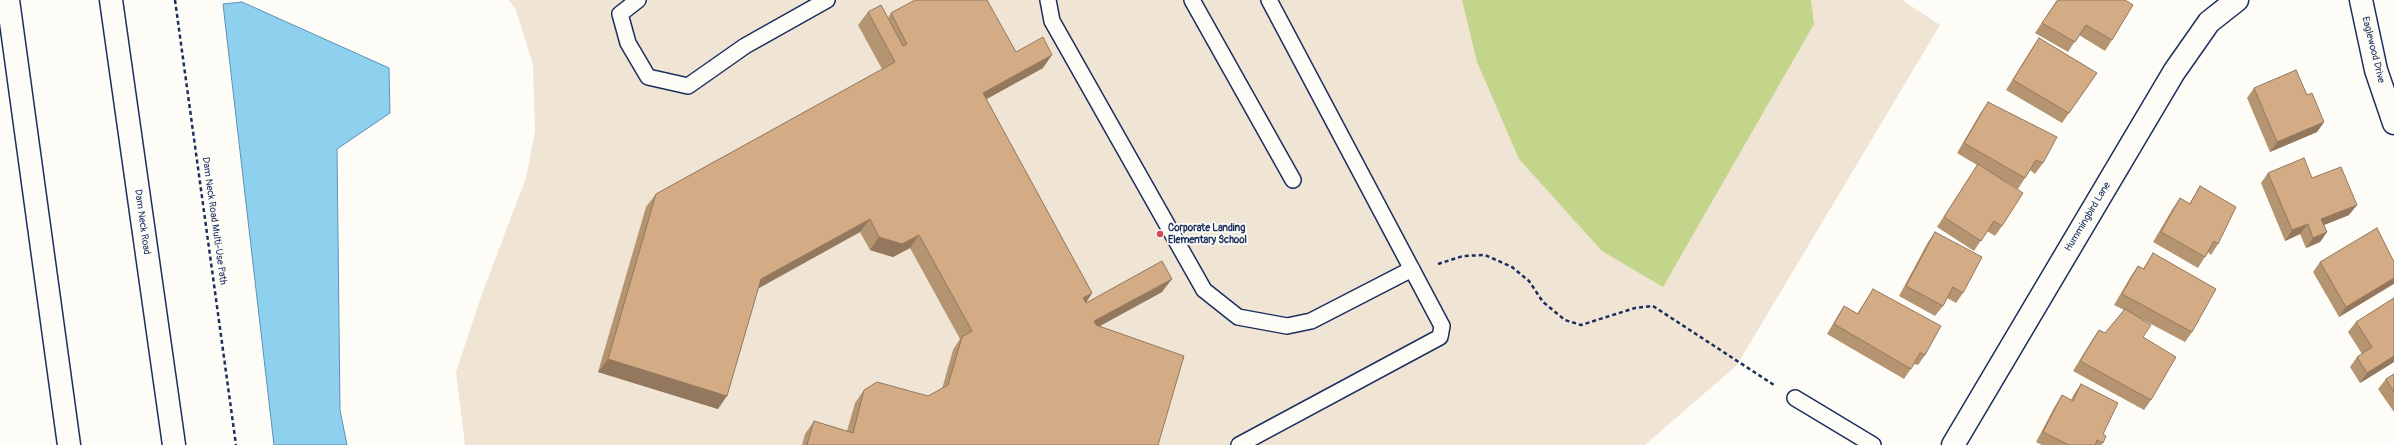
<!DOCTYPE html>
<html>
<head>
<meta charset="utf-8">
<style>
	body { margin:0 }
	canvas { display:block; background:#fdfcf7 }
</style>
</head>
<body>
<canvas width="2394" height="445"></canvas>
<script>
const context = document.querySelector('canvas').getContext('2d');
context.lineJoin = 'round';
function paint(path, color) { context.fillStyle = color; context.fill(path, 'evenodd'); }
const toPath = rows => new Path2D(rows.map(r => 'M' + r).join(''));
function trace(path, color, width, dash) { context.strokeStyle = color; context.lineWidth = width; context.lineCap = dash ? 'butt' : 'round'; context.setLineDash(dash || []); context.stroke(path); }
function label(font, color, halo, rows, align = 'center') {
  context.font = font + ' Pangolin,sans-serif'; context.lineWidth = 3.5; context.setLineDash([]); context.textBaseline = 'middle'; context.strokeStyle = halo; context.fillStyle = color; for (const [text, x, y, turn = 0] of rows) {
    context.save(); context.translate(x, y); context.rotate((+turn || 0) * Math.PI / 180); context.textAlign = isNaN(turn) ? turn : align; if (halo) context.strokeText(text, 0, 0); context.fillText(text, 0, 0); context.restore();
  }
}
paint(toPath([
	[509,0,1902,0,1940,25,1737,365,1645,445,465,445,456,372,483,291,526,178,535,131,533,65,516,10]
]), '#f0e4d5');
paint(toPath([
	[1462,0,1811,0,1814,24,1663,287,1602,251,1519,159,1477,62]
]), '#c3d58a');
const water = toPath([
	[242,2,389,68,390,113,337,149,340,410,347,445,274,445,223,4,242,2]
]);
paint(water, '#8dd1ef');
trace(water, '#5f90b5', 1);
const lane = toPath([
	[638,0,620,14,628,43,648,77,688,86,745,46,827,0],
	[1048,0,1052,21,1204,290,1238,317,1287,326,1311,321,1412,269],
	[1192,0,1293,180],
	[1795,398,1873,445],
	[1239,445,1440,337,1442,326,1269,0]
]);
const street = toPath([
	[2361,0,2376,70,2394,123],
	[1953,445,2174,72,2209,22,2237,0]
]);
const primary = toPath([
	[8,0,69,445],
	[111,0,174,445]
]);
trace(lane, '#1b2f5e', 18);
trace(street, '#1b2f5e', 25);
trace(primary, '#1b2f5e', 25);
trace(toPath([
	[175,0,236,445],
	[1438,264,1463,256,1485,255,1512,267,1529,281,1543,302,1565,320,1581,325,1635,308,1653,306,1774,385]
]), '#1b2f5e', 2.5, [4, 3]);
trace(lane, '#fdfcf7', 15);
trace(street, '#fdfcf7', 22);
trace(primary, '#fdfcf7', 22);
paint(toPath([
	[2057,0,2112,40,2105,51,2079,35,2068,52,2035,33],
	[868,12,888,18,891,13,1016,52,1043,68,986,99,1092,293,1086,303,1162,292,1100,326,1158,445,802,445,805,434,814,421,847,431,855,403,864,390,928,396,942,389,953,350,960,339,910,248,893,257,870,250,860,232,758,288,718,409,598,372,646,207,656,194,882,69,858,25],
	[2039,38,2097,73,2062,123,2006,90,2032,48],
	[2254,88,2307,95,2324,122,2317,132,2270,152,2247,98],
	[1988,102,2043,163,2035,174,2030,170,2018,189,2003,180,2002,226,1995,236,1987,231,1974,251,1937,227,1977,165,1957,153,1981,112],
	[2268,173,2349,215,2324,225,2327,232,2320,242,2306,248,2300,234,2285,241,2261,183],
	[2200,186,2218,244,2211,255,2208,252,2198,268,2153,242,2173,208,2180,198,2189,204],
	[1935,232,1963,293,1956,303,1947,298,1943,306,1935,316,1899,296,1928,242],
	[2153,253,2192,332,2185,342,2136,316,2143,337,2151,400,2144,410,2073,371,2092,340,2099,330,2105,333,2124,310,2114,305,2131,276,2138,266,2143,269],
	[2320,262,2394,262,2394,284,2339,317,2313,272],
	[1873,289,1925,355,1918,365,1914,364,1904,379,1827,334,1837,317,1844,306,1857,314,1866,300],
	[2394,298,2394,362,2360,383,2350,367,2357,357,2362,354,2348,332,2356,322],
	[2394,374,2394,412,2378,389,2386,379],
	[2081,384,2103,434,2103,443,2101,445,2042,445,2036,442,2055,406,2062,395,2071,400,2074,394]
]), '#b59472');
paint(toPath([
	[1052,55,1043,68,974,106,983,93],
	[2324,122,2317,132,2270,152,2277,142],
	[2357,205,2349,215,2314,229,2321,219],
	[870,219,860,232,752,292,761,279],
	[2308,224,2300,234,2285,241,2292,230],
	[2327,232,2320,242,2306,248,2313,238],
	[919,235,910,248,893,257,870,250,879,237],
	[2394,278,2394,284,2393,284,2339,317,2346,307],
	[1172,279,1162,292,1085,334,1094,321],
	[1092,293,1083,307,1083,298],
	[2394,356,2394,362,2360,383,2367,373],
	[608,359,727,396,718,409,598,372]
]), '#94785d');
const building = toPath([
	[915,0,987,0,1016,52,1043,37,1052,55,983,93,1092,293,1083,298,1086,303,1162,261,1172,279,1094,321,1096,325,1184,356,1158,445,807,445,814,421,853,433,864,390,877,382,928,396,948,385,962,337,972,331,919,235,902,244,879,237,870,219,761,279,727,396,608,359,656,194,895,62,868,12,881,5,903,46,907,44,891,13,915,0],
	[2058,0,2125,0,2133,5,2112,40,2086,25,2075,42,2042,23,2058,0],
	[2039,38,2097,73,2069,113,2013,80,2039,38],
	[2296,70,2307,95,2312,93,2324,122,2277,142,2254,88,2296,70],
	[1988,102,2057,137,2043,163,2036,160,2025,178,1964,143,1988,102],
	[2304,158,2312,178,2341,167,2357,205,2321,219,2327,232,2313,238,2308,224,2292,230,2268,173,2304,158],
	[1978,164,2023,193,2002,226,1994,221,1981,241,1944,217,1978,164],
	[2200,186,2236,207,2218,244,2214,241,2205,257,2161,232,2180,198,2190,204,2200,186],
	[2377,228,2394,262,2394,278,2346,307,2320,262,2377,228],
	[1935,232,1982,257,1963,293,1953,287,1943,306,1906,286,1935,232],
	[2153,253,2216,289,2192,332,2122,294,2138,266,2144,269,2153,253],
	[1873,289,1941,326,1925,355,1920,353,1911,369,1834,324,1844,306,1858,314,1873,289],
	[2394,298,2394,356,2367,373,2357,357,2372,347,2356,322,2394,298],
	[2125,309,2151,325,2143,337,2176,357,2151,400,2080,361,2099,330,2105,333,2125,309],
	[2394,374,2394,392,2386,379,2394,374],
	[2081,384,2118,403,2103,434,2106,436,2103,443,2097,440,2095,445,2069,445,2043,432,2062,395,2073,401,2081,384]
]);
paint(building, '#d3ac85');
trace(building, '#94785d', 1);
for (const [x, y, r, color] of [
	[1160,234,4,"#d1495b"]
]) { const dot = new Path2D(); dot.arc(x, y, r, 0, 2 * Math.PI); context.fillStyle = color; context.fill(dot); trace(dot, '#fdfcf7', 1.5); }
label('10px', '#1b2f5e', '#fdfcf7', [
	["Eaglewood Drive",2373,50,76],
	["Hummingbird Lane",2088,217,-59],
	["Dam Neck Road Multi-Use Path",214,221,82],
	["Dam Neck Road",142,222,82]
]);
label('bold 10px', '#1b2f5e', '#fdfcf7', [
	["Corporate Landing",1168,228],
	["Elementary School",1168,240]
], 'left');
</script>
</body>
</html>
